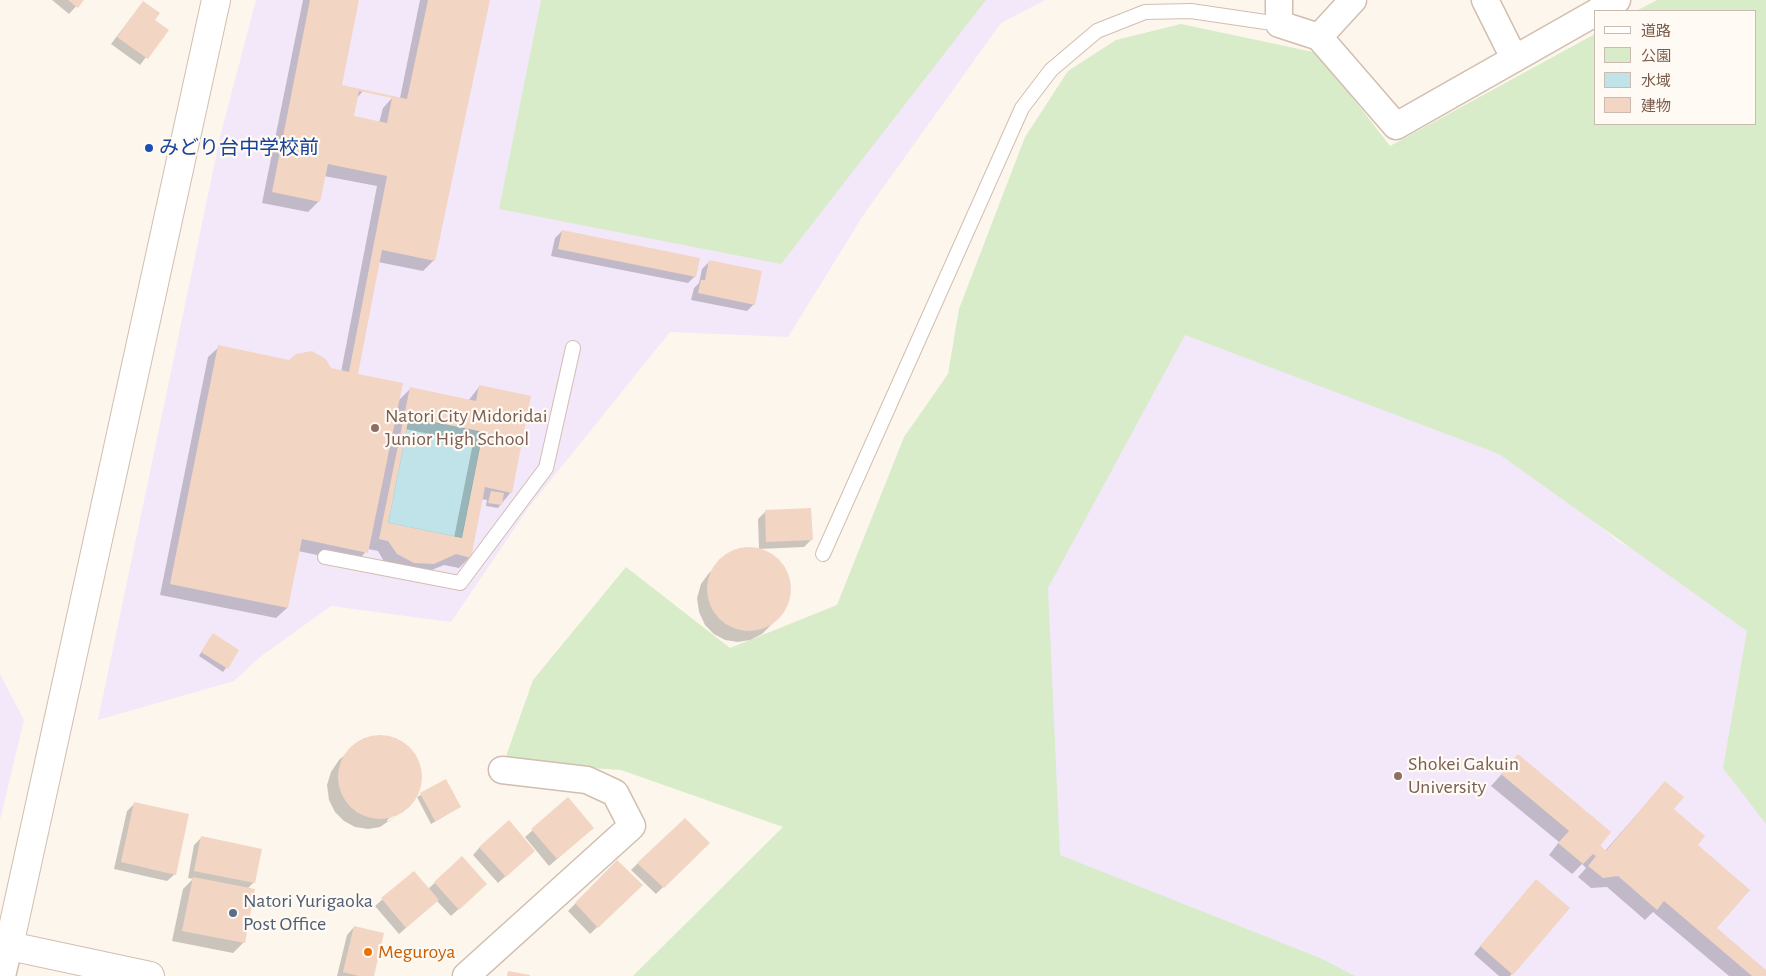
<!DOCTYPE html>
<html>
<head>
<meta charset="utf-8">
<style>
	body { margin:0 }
	#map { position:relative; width:1766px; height:976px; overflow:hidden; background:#fdf6ec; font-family:"Alegreya Sans","Noto Sans JP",sans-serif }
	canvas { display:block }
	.legend { position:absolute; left:1594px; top:10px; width:162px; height:115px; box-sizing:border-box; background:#fffaf3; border:1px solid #cabbb1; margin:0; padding:6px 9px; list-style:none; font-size:15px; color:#7a5c4d }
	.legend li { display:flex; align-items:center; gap:10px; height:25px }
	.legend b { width:25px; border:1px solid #cabbb1 }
</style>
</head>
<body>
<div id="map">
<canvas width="1766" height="976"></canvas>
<ul class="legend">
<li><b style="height:6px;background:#fff"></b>道路</li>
<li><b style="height:14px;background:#d8ecc9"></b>公園</li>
<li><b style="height:14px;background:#bfe3e8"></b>水域</li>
<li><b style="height:14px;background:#f3d5c3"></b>建物</li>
</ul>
</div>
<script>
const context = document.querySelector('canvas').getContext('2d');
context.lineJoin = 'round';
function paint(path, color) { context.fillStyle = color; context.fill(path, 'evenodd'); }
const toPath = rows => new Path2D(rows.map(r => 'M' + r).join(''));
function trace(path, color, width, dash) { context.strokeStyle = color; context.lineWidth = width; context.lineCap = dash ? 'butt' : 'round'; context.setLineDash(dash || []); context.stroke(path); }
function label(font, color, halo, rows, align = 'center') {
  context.font = font + ' "Alegreya Sans","Noto Sans JP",sans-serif'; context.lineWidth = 4.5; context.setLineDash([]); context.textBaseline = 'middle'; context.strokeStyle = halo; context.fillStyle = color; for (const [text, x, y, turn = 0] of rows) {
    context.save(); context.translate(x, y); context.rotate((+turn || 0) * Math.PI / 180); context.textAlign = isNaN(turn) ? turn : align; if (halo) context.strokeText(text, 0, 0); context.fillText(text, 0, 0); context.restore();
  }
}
paint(toPath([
	[256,0,1045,0,1001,23,864,214,788,337,670,332,529,507,451,622,331,606,260,657,234,681,98,720,221,133],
	[1142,284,1330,298,1619,542,1766,613,1766,976,1191,976,1042,939,1017,574],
	[0,674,24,720,0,820]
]), '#f3e8fa');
paint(toPath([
	[541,0,986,0,781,264,499,209],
	[1657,0,1766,0,1766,824,1723,768,1747,631,1499,454,1185,335,1048,588,1060,855,1320,958,1355,976,633,976,783,827,621,770,504,762,533,680,626,567,730,648,837,605,904,437,948,374,959,309,1025,137,1068,71,1116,40,1181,24,1318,53,1390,146,1595,34,1595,124,1755,124,1755,11,1636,11]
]), '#d8ecc9');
const water = toPath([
	[409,417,483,432,462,538,388,523,409,417]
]);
paint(water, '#bfe3e8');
trace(water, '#a5d3da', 1);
paint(toPath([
	[52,0,82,0,69,14],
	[303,0,358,0,340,86,363,91,356,99,352,117,379,123,383,108,393,97,400,98,420,0,489,0,434,260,423,271,378,262,356,375,398,401,410,389,468,401,479,387,511,492,498,508,486,506,487,500,481,499,470,557,459,568,444,565,422,574,386,565,378,551,368,549,356,563,298,551,287,608,276,618,160,595,208,357,219,347,341,372,377,186,324,176,319,201,308,212,262,203],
	[405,429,473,443,454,538,386,524],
	[143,2,153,20,167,30,140,65,111,44],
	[562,231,695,276,688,283,551,256,555,238],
	[709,262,754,304,747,311,691,300,694,288,699,283,702,269],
	[765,512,811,540,804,547,759,549,758,519],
	[745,549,759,550,772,555,782,565,788,576,790,589,783,613,762,634,750,640,738,642,725,640,714,634,705,625,699,612,697,598,701,584,709,573,731,553],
	[210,638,238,651,223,672,199,656],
	[375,736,389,737,402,743,412,753,418,764,420,777,413,801,405,809,405,807,387,820,388,822,402,812,380,827,368,829,355,827,344,821,335,812,329,800,327,785,331,772,339,760,362,740],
	[1518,756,1605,851,1665,782,1672,809,1696,845,1715,928,1766,972,1766,976,1729,976,1653,912,1645,920,1607,887,1591,888,1578,877,1586,868,1582,864,1572,874,1549,855,1559,842,1491,786],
	[446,781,460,807,431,824,417,797],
	[568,799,585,835,549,866,525,837],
	[134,804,175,874,167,881,114,869,127,811],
	[201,838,254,882,247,889,244,942,233,953,172,941,183,889,193,879,188,878,194,845],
	[708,843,656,894,631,870,638,863],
	[480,847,526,858,498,883,473,855],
	[462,858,478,891,451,916,437,901,399,934,375,906,413,872,428,889],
	[617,862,641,885,590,934,568,911],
	[1529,888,1568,908,1510,976,1499,976,1474,954],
	[354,927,373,976,337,976,347,935]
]), '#0003');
paint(toPath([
	[68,0,84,0,78,8],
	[310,0,359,0,342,85,407,99,428,0,490,0,435,261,382,250,358,374,403,383,368,553,302,539,288,608,170,584,218,345,289,360,296,354,312,351,326,359,331,368,349,372,387,176,328,164,320,202,272,192],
	[359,91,392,98,387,123,354,116],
	[143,1,160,13,155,20,169,30,148,59,117,37],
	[562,230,700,258,696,277,558,249],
	[709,260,762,271,755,305,698,293,701,280,705,280],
	[479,385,531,396,512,493,485,487,471,558,456,554,434,564,414,563,397,554,388,541,379,539,410,387,476,401],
	[409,417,483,432,462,538,388,523],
	[491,491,504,493,502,505,488,503],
	[811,508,813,540,766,542,765,510],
	'707 589a42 42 0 1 1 84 0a42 42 0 1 1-84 0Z',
	[213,633,239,650,228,669,201,652],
	'338 777a42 42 0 1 1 84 0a42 42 0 1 1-84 0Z',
	[1518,754,1611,832,1600,846,1606,851,1665,781,1684,797,1674,809,1705,836,1698,845,1750,890,1717,928,1766,970,1766,976,1752,976,1664,901,1657,910,1618,876,1603,878,1588,866,1596,856,1593,854,1583,864,1558,843,1569,831,1501,774],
	[446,779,461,807,435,821,420,793],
	[568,797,594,828,557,859,531,829],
	[134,802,189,814,176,875,121,862],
	[685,818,710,843,664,888,637,863],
	[509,820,535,851,506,877,479,847],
	[201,836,262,849,255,883,194,871],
	[462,856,487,884,459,910,434,882],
	[617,860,643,885,598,928,575,903],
	[414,871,439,900,406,928,381,898],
	[193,877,255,889,245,943,182,931],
	[1536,879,1570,908,1513,975,1480,946],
	[354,926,384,933,374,976,359,976,343,972],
	[508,971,530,975,530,976,507,976]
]), '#f3d5c3');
const service = toPath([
	[823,554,1022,108,1051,70,1097,31,1145,12,1191,11,1279,24],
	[325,557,460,583,546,468,573,348]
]);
const minor = toPath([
	[1279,0,1279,24,1319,37,1353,0],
	[1485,0,1514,58],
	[1598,11,1617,0],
	[1319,37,1396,126,1595,13],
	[2,976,9,946],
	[466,976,632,826,615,793,587,780,502,770]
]);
const tertiary = toPath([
	[0,944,150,976],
	[9,946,216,0]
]);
trace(service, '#d1beb0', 16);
trace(minor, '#d1beb0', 29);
trace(tertiary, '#d1beb0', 30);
trace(service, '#fff', 14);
trace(minor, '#fff', 26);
trace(tertiary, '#fff', 28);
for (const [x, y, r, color] of [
	[149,148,5,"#1a4fb4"],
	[375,428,5,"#8d6e63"],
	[1398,776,5,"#8d6e63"],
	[233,913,5,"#5c6f8a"],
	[368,952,5,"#e8710a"]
]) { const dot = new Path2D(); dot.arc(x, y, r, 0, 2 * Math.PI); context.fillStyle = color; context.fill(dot); trace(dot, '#fffaf3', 2); }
label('20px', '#164399', '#fffaf3', [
	["みどり台中学校前",159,148]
], 'left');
label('20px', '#785e54', '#fffaf3', [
	["Natori City Midoridai",385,416],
	["Junior High School",385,439],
	["Shokei Gakuin",1408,764],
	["University",1408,787]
], 'left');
label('20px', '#4e5e75', '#fffaf3', [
	["Natori Yurigaoka",243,901],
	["Post Office",243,924]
], 'left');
label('20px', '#c56008', '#fffaf3', [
	["Meguroya",378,952]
], 'left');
</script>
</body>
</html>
